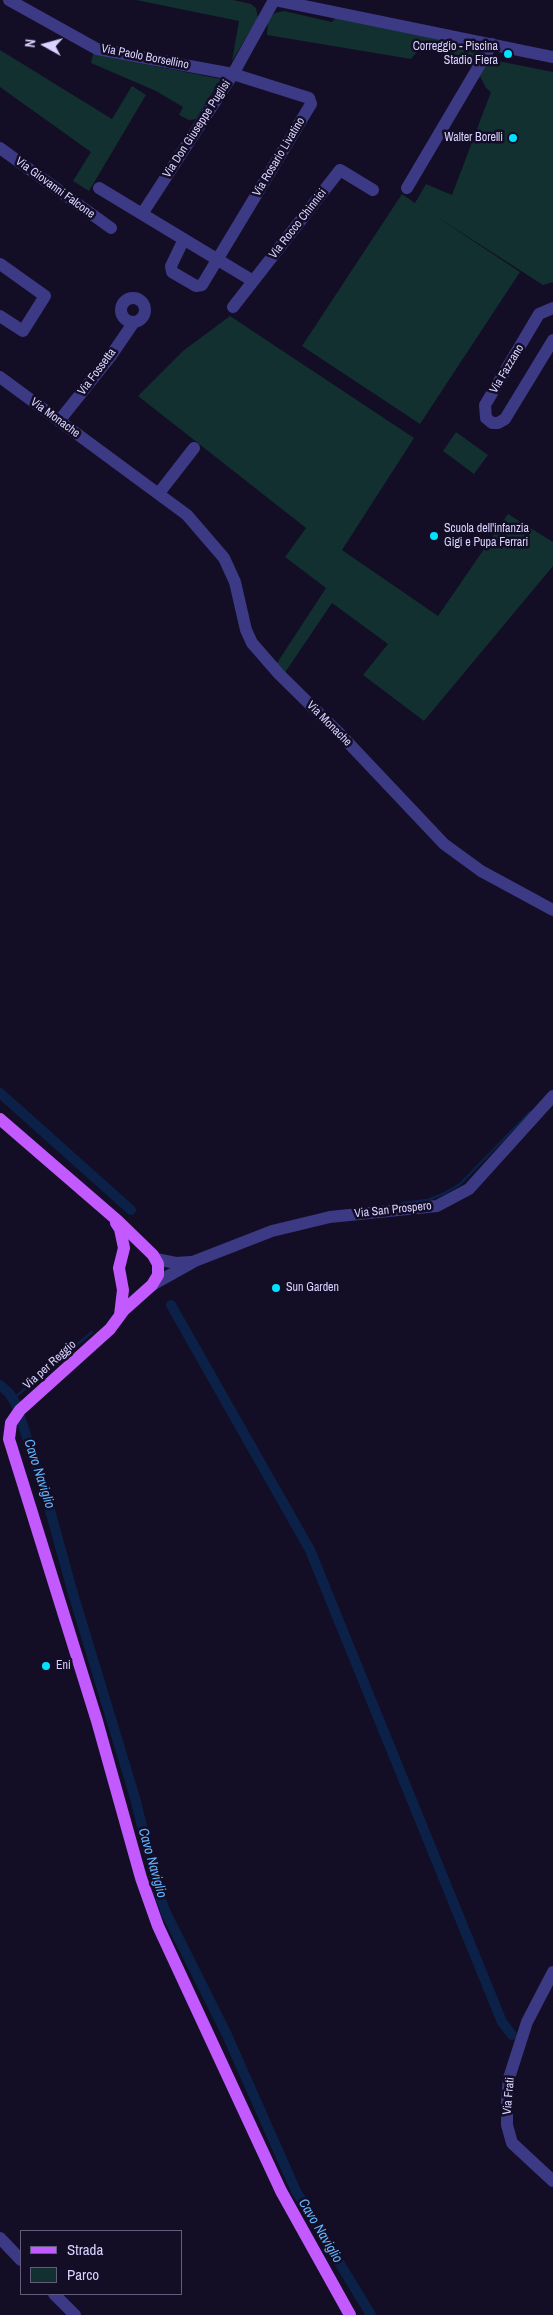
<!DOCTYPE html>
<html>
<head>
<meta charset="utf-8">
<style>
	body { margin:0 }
	#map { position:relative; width:553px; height:2315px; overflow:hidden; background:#130e25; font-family:"Archivo Narrow",sans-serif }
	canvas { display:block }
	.legend { position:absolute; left:20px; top:2230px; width:162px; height:65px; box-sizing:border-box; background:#130e25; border:1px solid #625d7c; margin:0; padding:6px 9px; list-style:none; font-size:15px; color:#d8d3ff }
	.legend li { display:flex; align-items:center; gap:10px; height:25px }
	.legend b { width:25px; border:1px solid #625d7c }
	.north { position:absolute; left:20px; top:20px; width:50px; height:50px; -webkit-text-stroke:4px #130e25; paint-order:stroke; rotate:277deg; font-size:14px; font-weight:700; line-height:20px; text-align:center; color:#d8d3ff }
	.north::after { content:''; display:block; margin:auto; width:18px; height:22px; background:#d8d3ff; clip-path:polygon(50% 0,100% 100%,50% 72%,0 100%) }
</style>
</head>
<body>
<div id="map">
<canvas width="553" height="2315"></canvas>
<ul class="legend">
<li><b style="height:6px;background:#c35aff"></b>Strada</li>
<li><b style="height:14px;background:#11302f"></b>Parco</li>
</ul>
<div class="north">N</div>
</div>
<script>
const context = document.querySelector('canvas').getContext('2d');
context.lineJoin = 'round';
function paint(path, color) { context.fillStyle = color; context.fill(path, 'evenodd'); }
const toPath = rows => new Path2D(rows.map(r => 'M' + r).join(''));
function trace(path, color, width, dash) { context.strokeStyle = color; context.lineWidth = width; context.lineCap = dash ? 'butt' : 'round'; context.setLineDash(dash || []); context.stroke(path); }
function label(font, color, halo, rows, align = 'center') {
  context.font = font + ' "Archivo Narrow",sans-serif'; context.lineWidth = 5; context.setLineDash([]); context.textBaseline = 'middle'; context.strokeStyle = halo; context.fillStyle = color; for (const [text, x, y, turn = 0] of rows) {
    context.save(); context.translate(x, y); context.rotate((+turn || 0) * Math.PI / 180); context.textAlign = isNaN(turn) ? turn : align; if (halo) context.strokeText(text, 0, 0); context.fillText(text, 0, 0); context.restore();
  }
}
paint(toPath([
	[136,0,233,0,251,4,256,8,258,18,232,61,239,21],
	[284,11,332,22,335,18,475,47,480,53,475,64,468,57,431,51,418,51,411,59,267,35,268,19,275,13],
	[0,50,112,119,132,86,146,95,89,191,73,181,91,152,0,87],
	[93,54,221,79,196,119,189,120,179,115,183,107,156,91,91,63],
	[488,59,553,72,553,282,543,285,434,215,520,272,420,424,302,346,402,194,415,203,426,184,452,195,491,92,486,88,479,74],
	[230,316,414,438,342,550,438,616,508,514,553,542,553,566,424,721,363,675,388,644,332,603,284,674,275,666,326,588,285,557,306,528,138,396,183,351],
	[456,432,488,455,474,474,443,451]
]), '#11302f');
trace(toPath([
	[403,1203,428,1200,445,1193,460,1184,530,1112],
	[13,1399,92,1332]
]), '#0b2148', 2.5);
trace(toPath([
	[0,1093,131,1210],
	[171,1305,310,1550,502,2022,512,2035],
	[0,1385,9,1393,16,1404,48,1503,72,1590,135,1798,159,1894,166,1913,227,2035,296,2191,371,2315]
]), '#0b2148', 10);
trace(toPath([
	[9,0,97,49,233,74,309,98,311,104,202,285,196,286,172,272,171,266,184,239],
	[275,0,553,57],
	[0,148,111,228],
	[99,188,142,214],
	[407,188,492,44],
	[0,264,45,296,23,331,0,316],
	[253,281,142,214,233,74,274,0],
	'121 310a12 12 0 1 1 24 0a12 12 0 1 1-24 0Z',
	[233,307,340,170,373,190],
	[553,308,539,314,485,405,486,418,492,423,498,423,505,419,553,340],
	[0,377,187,515,224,558,235,582,246,630,252,643,279,674,340,734,444,844,481,871,553,910],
	[59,421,110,357,134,322],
	[159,493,194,448],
	[156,1259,176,1263,190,1262],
	[152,1285,195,1261,272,1231,330,1217,437,1206,469,1189,553,1096],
	[553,1972,527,2022,509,2078,507,2101,507,2125,512,2143,553,2181],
	[0,2238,21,2260],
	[54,2294,75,2315]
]), '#3c3985', 12);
trace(toPath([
	[0,1119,118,1221,153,1255,158,1264,158,1275,152,1285,124,1310,110,1329,20,1410,11,1423,9,1439,97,1721,141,1878,158,1926,281,2191,350,2315],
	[116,1223,120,1229,124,1248,119,1268,123,1290,120,1315]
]), '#c35aff', 12);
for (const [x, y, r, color] of [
	[508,54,5,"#00e2fe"],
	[513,138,5,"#00e2fe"],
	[434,536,5,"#00e2fe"],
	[276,1288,5,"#00e2fe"],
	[46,1666,5,"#00e2fe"]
]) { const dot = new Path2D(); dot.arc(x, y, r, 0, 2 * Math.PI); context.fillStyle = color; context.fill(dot); trace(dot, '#130e25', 2); }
label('12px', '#d8d3ff', '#130e25', [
	["Correggio - Piscina",498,47,"right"],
	["Stadio Fiera",498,61,"right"],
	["Walter Borelli",503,138,"right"],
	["Scuola dell'infanzia",444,529],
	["Gigi e Pupa Ferrari",444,543],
	["Sun Garden",286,1288],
	["Eni",56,1666]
], 'left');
label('12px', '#d8d3ff', '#130e25', [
	["Via Paolo Borsellino",145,57,11],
	["Via Don Giuseppe Puglisi",197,129,-57],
	["Via Rosario Livatino",279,157,-59],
	["Via Giovanni Falcone",55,188,36],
	["Via Rocco Chinnici",298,224,-52],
	["Via Fazzano",507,369,-59],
	["Via Fossetta",97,372,-53],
	["Via Monache",55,418,36],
	["Via Monache",329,724,45],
	["Via San Prospero",393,1210,-6],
	["Via per Reggio",50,1365,-42],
	["Via Frati",509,2096,-85]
]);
label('italic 14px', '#61b4ff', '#130e25', [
	["Cavo Naviglio",39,1474,72],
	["Cavo Naviglio",152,1863,74],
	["Cavo Naviglio",320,2231,59]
]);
</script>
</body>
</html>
